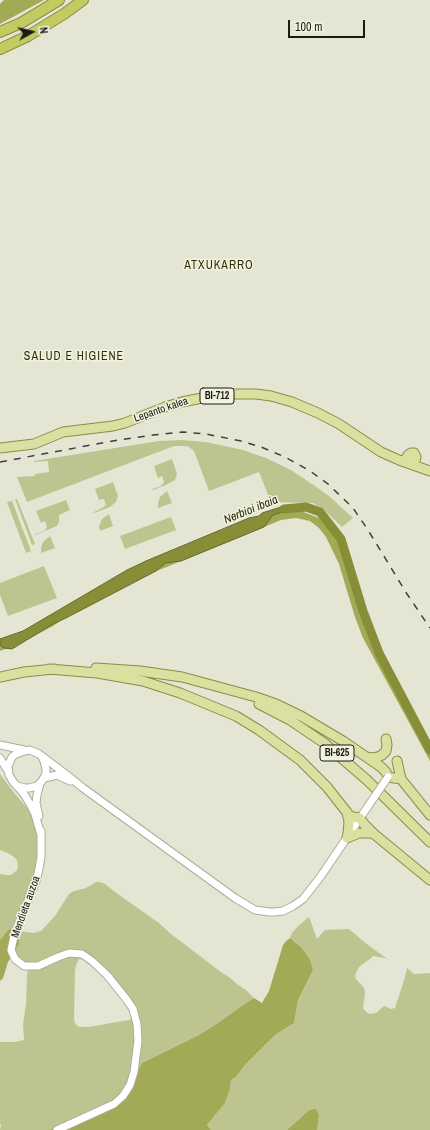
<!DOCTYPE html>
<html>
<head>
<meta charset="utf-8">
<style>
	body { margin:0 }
	#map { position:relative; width:430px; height:1130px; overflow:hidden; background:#e4e6d3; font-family:"Archivo Narrow",sans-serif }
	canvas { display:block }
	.north { position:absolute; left:12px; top:12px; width:40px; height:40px; -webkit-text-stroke:3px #f1f3e0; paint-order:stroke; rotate:82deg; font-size:11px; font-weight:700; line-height:16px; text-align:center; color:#1a1b14 }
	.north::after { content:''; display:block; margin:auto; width:14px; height:18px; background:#1a1b14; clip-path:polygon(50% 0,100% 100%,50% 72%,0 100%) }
	.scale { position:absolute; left:288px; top:20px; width:77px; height:18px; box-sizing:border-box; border:2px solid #1a1b14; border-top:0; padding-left:5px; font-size:12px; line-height:14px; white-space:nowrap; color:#1a1b14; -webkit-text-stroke:3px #f1f3e0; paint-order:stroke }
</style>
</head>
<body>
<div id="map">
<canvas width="430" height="1130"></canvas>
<div class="north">N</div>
<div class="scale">100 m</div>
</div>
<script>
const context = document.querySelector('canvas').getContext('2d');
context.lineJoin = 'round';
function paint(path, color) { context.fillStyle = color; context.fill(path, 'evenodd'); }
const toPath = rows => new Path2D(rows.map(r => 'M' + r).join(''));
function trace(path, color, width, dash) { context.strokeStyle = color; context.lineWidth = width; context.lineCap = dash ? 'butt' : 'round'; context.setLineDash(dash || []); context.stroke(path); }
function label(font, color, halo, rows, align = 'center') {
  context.font = font + ' "Archivo Narrow",sans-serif'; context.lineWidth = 3; context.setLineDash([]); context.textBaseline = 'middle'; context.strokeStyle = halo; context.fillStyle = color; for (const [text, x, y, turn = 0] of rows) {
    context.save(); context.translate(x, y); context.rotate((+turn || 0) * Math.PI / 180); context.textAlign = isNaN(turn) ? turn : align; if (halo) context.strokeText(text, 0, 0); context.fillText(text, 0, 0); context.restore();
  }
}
paint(toPath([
	[181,440,206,442,243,450,266,458,291,470,315,486,329,496,353,518,342,527,323,509,313,503,271,502,259,472,209,491,194,451,189,447,186,446,174,446,27,502,17,477,35,476,35,474,49,472,48,461,34,462,34,461,159,441],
	[172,459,177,474,175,480,168,484,153,490,152,489,161,486,164,482,162,476,158,478,154,466],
	[113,482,118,496,116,502,110,507,94,513,94,512,102,508,106,505,104,499,99,500,95,489],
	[167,491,172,503,158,508,158,503,160,497],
	[15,499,17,499,35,544,32,545],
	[66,500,70,510,59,515,59,522,57,526,35,535,35,534,44,531,47,527,45,521,41,523,36,511],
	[12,501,31,551,26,553,7,502],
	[109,514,113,526,100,531,99,526,102,519],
	[171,517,176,530,125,549,120,536],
	[50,536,55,548,41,553,41,548,43,542],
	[44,566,57,598,8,616,0,595,0,583],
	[0,774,15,794,29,810,33,815,37,829,39,867,16,928,8,930,0,940,0,874,6,875,11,875,17,870,18,866,17,860,14,857,8,853,0,850],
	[96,882,100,882,105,884,115,892,159,923,171,934,221,972,229,977,238,985,246,990,254,998,243,1005,218,1023,199,1035,142,1063,136,1075,136,1081,113,1102,55,1128,47,1130,0,1130,1,1124,0,1124,0,1042,15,1042,24,1040,23,1025,26,1004,27,976,28,968,12,956,19,931,33,933,41,931,55,916,69,894,74,891,86,888],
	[79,959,85,960,94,967,108,981,127,1003,134,1019,89,1027,80,1027,76,1025,74,1020,75,971,76,965],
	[309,917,317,939,325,930,349,929,368,945,389,960,385,958,373,956,371,958,359,967,357,971,355,976,356,979,364,988,365,993,363,1008,366,1012,370,1014,376,1013,384,1006,391,1009,395,1008,405,977,407,968,414,974,430,973,430,1130,317,1130,319,1116,308,1111,287,1130,211,1130,207,1125,225,1103,230,1089,231,1080,236,1077,245,1065,275,1035,294,1023,298,1000,313,970,302,948,290,938,292,933,297,927]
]), '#bec490');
paint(toPath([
	[4,0,44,0,0,24,0,4],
	[301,511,324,520,340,544,369,629,430,747,430,761,363,638,355,617,339,564,326,537,319,528,310,521,296,518,281,520,142,577,72,613,53,626,23,642,0,651,0,645,14,639,130,574,271,512],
	[14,927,19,931,19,944,8,962,3,978,0,981,0,940,8,930],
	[290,938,302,948,310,960,313,970,298,1000,294,1023,275,1035,245,1065,236,1077,231,1080,230,1089,225,1103,207,1125,211,1130,47,1130,55,1128,113,1102,136,1081,136,1075,142,1063,199,1035,218,1023,243,1005,254,998,262,1003,269,991,283,945,286,941],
	[313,1109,316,1109,319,1116,317,1130,287,1130,308,1111]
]), '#a3aa55');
const water = toPath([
	[298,506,296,511,282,512,273,515,264,527,181,561,165,563,156,571,66,618,53,624,12,649,4,648,0,645,0,639,23,631,127,570,146,561,249,518,259,516,262,513,281,507,298,506]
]);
paint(water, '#888d38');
trace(water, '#676b2d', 1);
trace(toPath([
	[284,509,306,507,320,512,341,539,363,611,379,653,430,750]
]), '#888d38', 9);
const minor = toPath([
	[0,745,24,750],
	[0,758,8,771],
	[44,778,57,775,70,781],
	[17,786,25,788,29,788,37,786,42,781,46,774,46,769,44,761,42,757],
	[39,816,36,803,37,795,40,783],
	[41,831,41,857,39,869,36,881,15,932,11,950,15,959,24,966,38,966,58,957,69,953,82,954,92,961,107,975,127,1000,133,1009,137,1024,138,1041,134,1072,130,1085,123,1096,114,1104,57,1130],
	[41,835,35,814,30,804,24,794,17,786,14,783,9,775,8,766,12,757,16,754,25,751,30,750,39,754,67,775,83,788,235,898,255,910,269,912,275,912,283,911,293,906,303,899,307,894,321,876,375,796]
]);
const major = toPath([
	[0,448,34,444,63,432,113,426,125,423,165,407,182,402,202,398,229,394,256,394,271,396,292,402,318,413,339,424,381,452,399,460,430,471],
	[405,461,408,455,411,453,414,453,416,457,414,465],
	[96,668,140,671,182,677,256,697,276,704,301,716,343,741,381,767,386,772,388,777,401,779],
	[49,669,97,673,143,681,180,693,236,716,259,730,300,760,327,787,349,815,353,817,360,818,364,824,374,834,430,880],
	[0,677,24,672,54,669],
	[259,704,290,720,324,743,367,780,430,842],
	[369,758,378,757,382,755,386,751,387,745,386,739],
	[397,761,401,779,430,815],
	[347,838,359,833,370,833,374,834],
	[347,838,348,833,349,822,347,812]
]);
const highway = toPath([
	[0,32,21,23,59,0],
	[0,49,28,36,64,14,83,0]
]);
trace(minor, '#abad9b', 9);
trace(major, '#888d45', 11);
trace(highway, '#888d45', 12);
trace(minor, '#fff', 7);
trace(major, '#dbe0a0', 9);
trace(highway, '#c3cb60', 10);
trace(toPath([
	[0,462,118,440,153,435,183,432,206,434,241,441,261,447,285,457,310,471,328,484,353,508,368,530,407,594,430,628]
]), '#3f4037', 1.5, [7, 7]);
const minorBridge = toPath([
	[375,796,388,777]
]);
trace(minorBridge, '#abad9b', 9, []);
trace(minorBridge, '#fff', 7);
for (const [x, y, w] of [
	[217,396,34],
	[337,753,34]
]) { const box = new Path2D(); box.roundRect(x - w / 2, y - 8, w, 16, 3); context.fillStyle = '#f1f3e0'; context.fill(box); trace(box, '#1a1b14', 1); }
label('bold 10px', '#1a1b14', null, [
	["BI-712",217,396],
	["BI-625",337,753]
]);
label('11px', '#1a1b14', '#f1f3e0', [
	["Lepanto kalea",161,410,-19],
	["Mendieta auzoa",26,907,-70]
]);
context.letterSpacing = '1px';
label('12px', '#2d2f05', '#f1f3e0', [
	["ATXUKARRO",219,266],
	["SALUD E HIGIENE",74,357]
]);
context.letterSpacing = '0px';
label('italic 12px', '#2a2c07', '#f1f3e0', [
	["Nerbioi ibaia",251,510,-22]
]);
</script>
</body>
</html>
